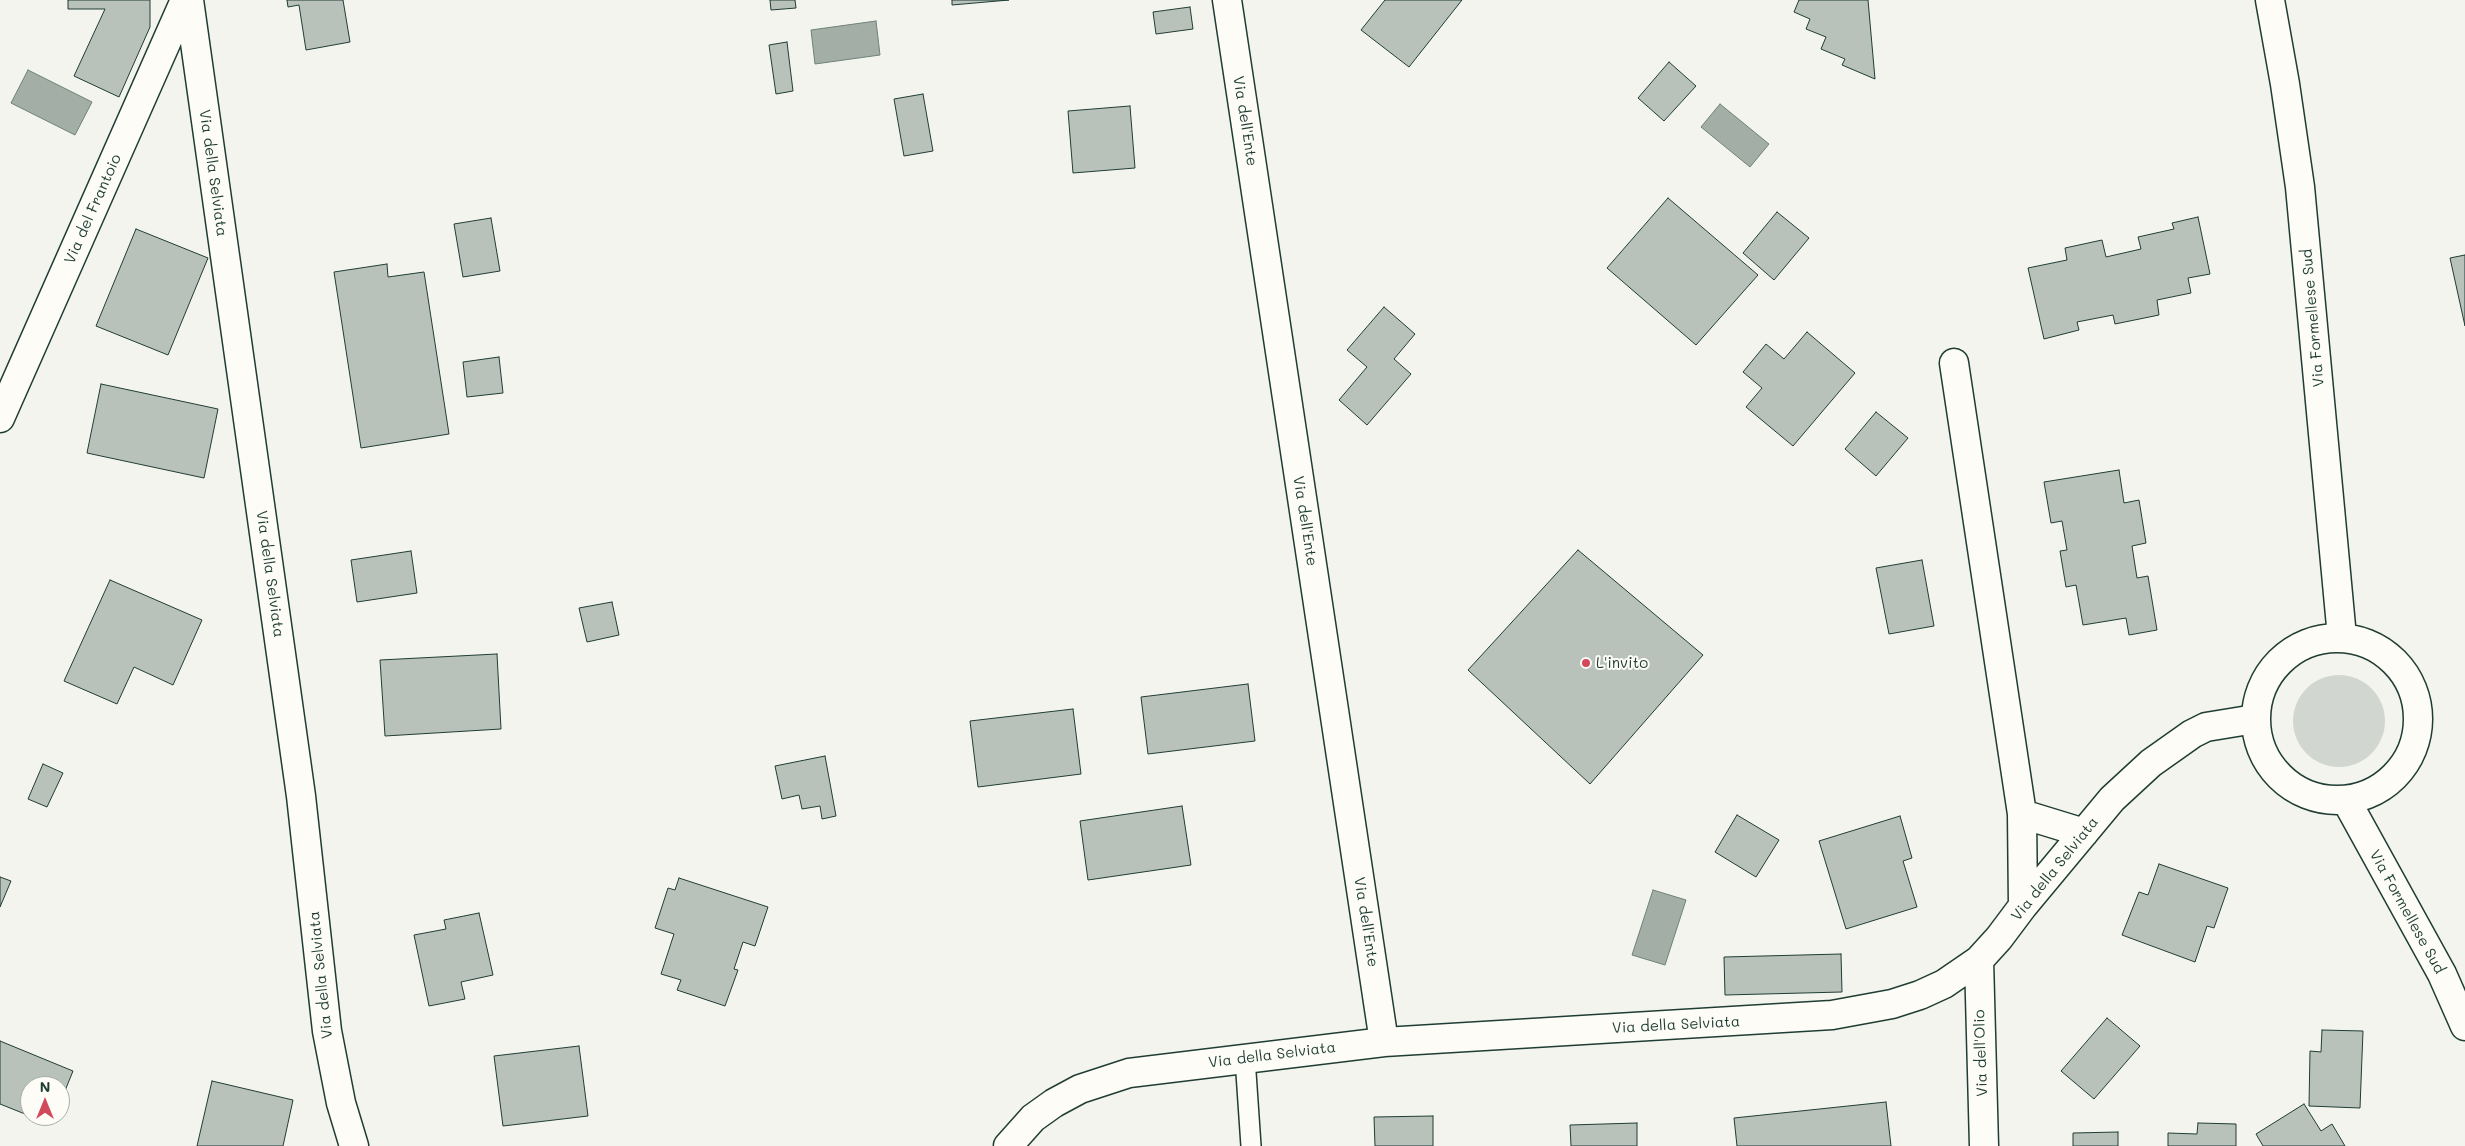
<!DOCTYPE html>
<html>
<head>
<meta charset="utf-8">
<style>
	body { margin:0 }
	#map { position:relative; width:2465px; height:1146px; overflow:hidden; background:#f4f4ef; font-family:Mali,sans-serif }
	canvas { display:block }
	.north { position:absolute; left:20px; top:1076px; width:50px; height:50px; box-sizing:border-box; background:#fdfcf7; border:1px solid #a4b0a9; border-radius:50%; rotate:0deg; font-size:14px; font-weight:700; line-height:20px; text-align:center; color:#1f3d34 }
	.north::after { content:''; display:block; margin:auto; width:18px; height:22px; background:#d1495b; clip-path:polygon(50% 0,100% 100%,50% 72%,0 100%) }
</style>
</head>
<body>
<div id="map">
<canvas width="2465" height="1146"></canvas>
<div class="north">N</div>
</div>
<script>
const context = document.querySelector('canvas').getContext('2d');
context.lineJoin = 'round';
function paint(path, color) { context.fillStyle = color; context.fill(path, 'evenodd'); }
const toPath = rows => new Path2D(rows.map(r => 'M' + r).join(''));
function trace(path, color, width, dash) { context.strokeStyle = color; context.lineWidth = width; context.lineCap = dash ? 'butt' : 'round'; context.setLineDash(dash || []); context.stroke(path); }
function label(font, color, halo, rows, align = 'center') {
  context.font = font + ' Mali,sans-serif'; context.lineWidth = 4; context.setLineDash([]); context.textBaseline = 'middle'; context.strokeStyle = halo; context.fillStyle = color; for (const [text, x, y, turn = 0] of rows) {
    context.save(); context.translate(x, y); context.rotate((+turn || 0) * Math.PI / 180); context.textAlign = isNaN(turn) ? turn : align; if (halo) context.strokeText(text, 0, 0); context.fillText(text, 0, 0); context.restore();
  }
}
paint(toPath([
	'2293 721a46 46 0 1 1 92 0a46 46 0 1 1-92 0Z'
]), '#d1d6d1');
const water = toPath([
	[876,21,880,55,815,64,811,30,876,21],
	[28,70,92,102,75,135,11,103,28,70],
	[1720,104,1769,144,1750,167,1701,127,1720,104],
	[1653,890,1686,900,1665,965,1632,955,1653,890]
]);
paint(water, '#a3aea7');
trace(water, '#6e8179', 1);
const building = toPath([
	[68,0,150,0,150,27,119,97,74,76,105,9,68,9,68,0],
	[287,0,343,0,350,42,306,50,299,5,288,7,287,0],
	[770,0,795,0,796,8,771,10,770,0],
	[952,0,1009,0,952,5,952,0],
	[1385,0,1462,0,1409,67,1361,30,1385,0],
	[1799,0,1868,0,1875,79,1842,65,1845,59,1821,49,1826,37,1806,29,1810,19,1794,12,1799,0],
	[1190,7,1193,29,1156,34,1153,12,1190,7],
	[787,42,793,91,776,94,769,45,787,42],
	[1669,62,1696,86,1664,121,1638,98,1669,62],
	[923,94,933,151,904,156,894,99,923,94],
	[1130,106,1135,168,1073,173,1068,111,1130,106],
	[1668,198,1758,275,1696,345,1607,268,1668,198],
	[1777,212,1809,238,1774,280,1743,253,1777,212],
	[2198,217,2210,274,2188,278,2191,293,2157,300,2159,315,2115,324,2113,315,2077,322,2079,330,2044,339,2028,268,2067,260,2065,248,2102,240,2106,257,2141,249,2138,237,2174,229,2172,223,2198,217],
	[491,218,500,271,463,277,454,224,491,218],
	[136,229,208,258,168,355,96,326,136,229],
	[2465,255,2465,326,2450,258,2465,255],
	[387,264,388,277,424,272,449,434,361,448,334,272,387,264],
	[1384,307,1415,334,1394,359,1411,374,1367,425,1339,400,1367,367,1347,350,1384,307],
	[1807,332,1855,373,1793,446,1746,407,1762,388,1743,372,1766,344,1784,359,1807,332],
	[499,357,503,393,467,397,463,362,499,357],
	[101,384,218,409,204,478,87,453,101,384],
	[1876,412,1908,438,1876,476,1845,449,1876,412],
	[2119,470,2124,503,2139,500,2146,543,2132,546,2137,578,2148,576,2157,630,2129,635,2126,618,2083,625,2076,585,2066,587,2060,551,2067,550,2062,521,2051,523,2044,482,2119,470],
	[1578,550,1703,655,1590,784,1468,670,1578,550],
	[411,551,417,593,357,602,351,560,411,551],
	[1922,560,1934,626,1889,634,1876,568,1922,560],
	[110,580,202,620,173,685,134,667,117,704,64,681,110,580],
	[612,602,619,635,587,642,579,608,612,602],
	[497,654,501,729,385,736,380,660,497,654],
	[1248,684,1255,741,1148,754,1141,697,1248,684],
	[1073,709,1081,774,978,787,970,721,1073,709],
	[825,756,836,816,822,819,820,806,802,809,799,795,782,799,775,766,825,756],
	[43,764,63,773,47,807,28,799,43,764],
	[1182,806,1191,865,1088,880,1080,821,1182,806],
	[1737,815,1779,840,1756,877,1715,852,1737,815],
	[1900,816,1912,858,1903,861,1917,907,1846,929,1819,841,1900,816],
	[2159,864,2228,888,2214,928,2207,926,2195,962,2122,935,2139,892,2148,895,2159,864],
	[0,877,11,881,0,907,0,877],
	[679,878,768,907,755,946,743,942,734,969,738,970,725,1006,677,990,681,980,661,974,674,934,655,928,668,888,675,890,679,878],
	[479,913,493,975,461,982,465,999,429,1006,414,935,446,929,444,920,479,913],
	[1841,954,1842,992,1725,995,1724,957,1841,954],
	[2107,1018,2140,1046,2094,1099,2061,1071,2107,1018],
	[2322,1030,2363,1031,2360,1108,2309,1106,2310,1051,2321,1052,2322,1030],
	[0,1041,73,1071,60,1103,60,1086,30,1086,30,1116,0,1104,0,1041],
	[579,1046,588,1116,503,1126,494,1056,579,1046],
	[212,1081,293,1100,283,1146,197,1146,212,1081],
	[1886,1102,1891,1146,1737,1146,1734,1118,1886,1102],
	[2304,1104,2321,1131,2332,1124,2345,1146,2263,1146,2256,1134,2304,1104],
	[30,1116,55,1116,51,1124,30,1116],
	[1433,1116,1433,1146,1375,1146,1374,1117,1433,1116],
	[1637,1123,1637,1146,1571,1146,1570,1125,1637,1123],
	[2198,1123,2236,1124,2236,1146,2168,1146,2168,1133,2197,1134,2198,1123],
	[2118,1132,2118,1146,2073,1146,2073,1133,2118,1132]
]);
paint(building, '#b9c1bb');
trace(building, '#1f3d34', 1);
const service = toPath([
	[1245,1058,1251,1146]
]);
const minor = toPath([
	[189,0,301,796,327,1031,341,1103,354,1146],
	[1227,0,1384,1042],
	[1954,363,2022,814,2084,833],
	[0,418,185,0],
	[2022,814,2023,906],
	[1979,960,1984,1146],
	[1008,1146,1033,1118,1054,1103,1080,1089,1129,1073,1384,1042,1832,1015,1892,1004,1920,995,1944,984,1979,960,1999,938,2023,906,2112,799,2151,763,2192,734,2206,727,2255,719]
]);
const tertiary = toPath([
	[2270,0,2285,84,2300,187,2342,637],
	'2256 719a81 81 0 1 1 162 0a81 81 0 1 1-162 0Z',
	[2346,800,2442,974,2465,1026]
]);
trace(service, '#1f3d34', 22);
trace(minor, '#1f3d34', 31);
trace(tertiary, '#1f3d34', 31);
trace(service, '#fdfcf7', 19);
trace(minor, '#fdfcf7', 28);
trace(tertiary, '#fdfcf7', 28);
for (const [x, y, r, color] of [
	[1586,663,5,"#d1495b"]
]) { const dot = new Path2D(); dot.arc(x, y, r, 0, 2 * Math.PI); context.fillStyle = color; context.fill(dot); trace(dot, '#fdfcf7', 2); }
label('15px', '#1f3d34', '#fdfcf7', [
	["Via dell'Ente",1245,121,81],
	["Via della Selviata",213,173,82],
	["Via del Frantoio",93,209,-66],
	["Via Formellese Sud",2313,318,-95],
	["Via dell'Ente",1305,521,81],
	["Via della Selviata",270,574,82],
	["Via della Selviata",2055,869,-51],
	["Via Formellese Sud",2407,912,61],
	["Via dell'Ente",1366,922,81],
	["Via della Selviata",321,975,-96],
	["Via della Selviata",1676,1025,-3],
	["Via dell'Olio",1981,1053,-92],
	["Via della Selviata",1272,1055,-7]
]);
label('15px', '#1f3d34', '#fdfcf7', [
	["L'invito",1596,663]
], 'left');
</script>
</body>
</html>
